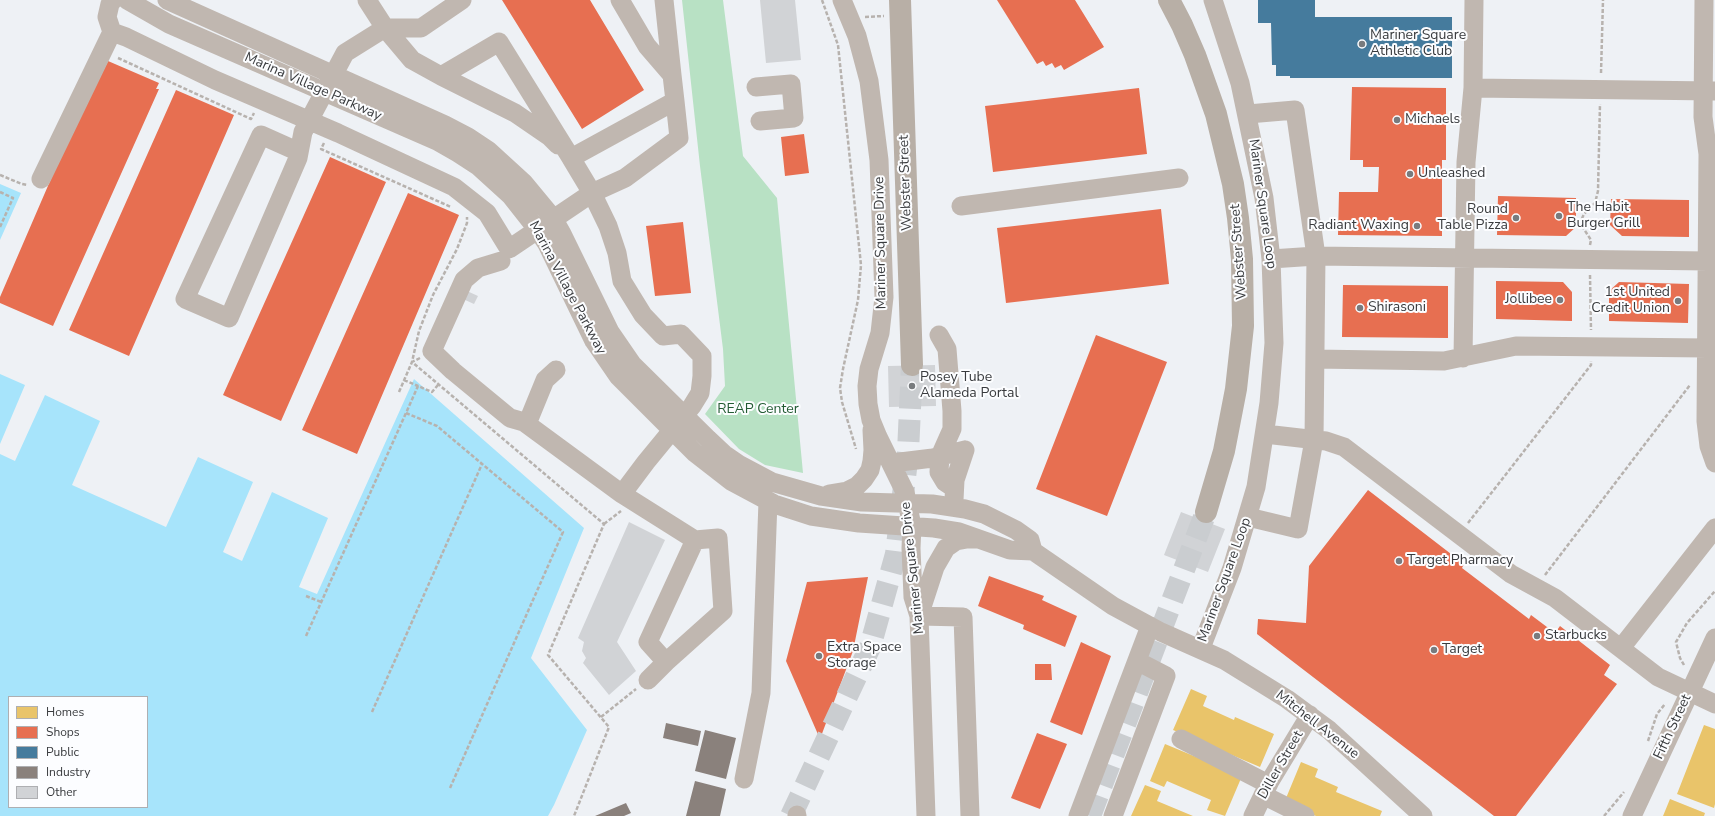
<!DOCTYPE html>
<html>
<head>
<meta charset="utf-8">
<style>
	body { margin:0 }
	#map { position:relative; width:1715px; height:816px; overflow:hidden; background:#eef1f5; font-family:"Nunito Sans",sans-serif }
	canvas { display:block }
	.legend { position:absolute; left:8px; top:696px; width:140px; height:112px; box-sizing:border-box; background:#fcfdff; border:1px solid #aeafb2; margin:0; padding:5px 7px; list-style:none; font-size:12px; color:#393b3e }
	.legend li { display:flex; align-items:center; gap:8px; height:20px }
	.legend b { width:20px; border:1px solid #aeafb2 }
</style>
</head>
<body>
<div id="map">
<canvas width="1715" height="816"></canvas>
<ul class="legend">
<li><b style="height:11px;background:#e9c46a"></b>Homes</li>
<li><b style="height:11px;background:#e76f51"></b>Shops</li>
<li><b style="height:11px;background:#457b9d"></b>Public</li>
<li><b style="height:11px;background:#8a817c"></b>Industry</li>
<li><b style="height:11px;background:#d1d3d6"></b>Other</li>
</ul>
</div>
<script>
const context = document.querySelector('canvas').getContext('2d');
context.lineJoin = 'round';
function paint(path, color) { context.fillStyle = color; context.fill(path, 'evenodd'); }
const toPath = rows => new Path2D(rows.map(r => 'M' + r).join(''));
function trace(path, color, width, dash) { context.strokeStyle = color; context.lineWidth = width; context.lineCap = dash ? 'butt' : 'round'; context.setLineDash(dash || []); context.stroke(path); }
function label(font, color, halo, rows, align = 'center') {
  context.font = font + ' "Nunito Sans",sans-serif'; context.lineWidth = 4; context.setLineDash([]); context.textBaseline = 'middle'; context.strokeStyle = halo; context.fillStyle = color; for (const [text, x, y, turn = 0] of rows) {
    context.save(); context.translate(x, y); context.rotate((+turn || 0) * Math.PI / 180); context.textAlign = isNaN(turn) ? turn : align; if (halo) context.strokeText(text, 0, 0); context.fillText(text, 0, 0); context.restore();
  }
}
paint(toPath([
	[682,0,723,0,743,156,777,198,803,473,765,465,739,449,705,414,725,386,723,349,700,166]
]), '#b8e1c4');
paint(toPath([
	[0,184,21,193,0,240],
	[0,374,25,385,0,444],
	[414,379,584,528,531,658,587,730,554,805,548,816,0,816,0,454,15,461,45,395,100,421,72,485,166,527,198,457,253,482,223,552,242,561,272,492,328,518,299,587,317,594],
	[9,697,147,697,147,807,9,807]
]), '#a7e4fb');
paint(toPath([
	[1191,689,1207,696,1203,706,1234,720,1235,717,1274,734,1260,767,1173,730],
	[1704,725,1715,729,1715,804,1714,808,1677,794],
	[1165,744,1242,776,1225,816,1207,810,1211,800,1167,781,1164,787,1150,781],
	[1301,762,1318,769,1315,777,1338,787,1336,792,1382,811,1380,816,1316,816,1284,803],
	[1145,785,1161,791,1157,801,1193,816,1131,816],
	[1670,799,1705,813,1704,816,1663,816]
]), '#e9c46a');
paint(toPath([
	[502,0,590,0,644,90,582,129],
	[997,0,1075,0,1104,47,1064,70,1061,65,1055,68,1052,63,1046,66,1043,61,1037,64],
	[108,61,159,83,156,89,159,89,53,326,0,303,0,297,63,151],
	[1352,87,1446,88,1446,160,1442,160,1442,236,1338,235,1339,192,1378,192,1379,167,1363,167,1363,160,1350,160],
	[1139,88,1147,154,993,172,985,106],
	[176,90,234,115,129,356,69,330],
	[804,134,809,173,785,176,781,137],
	[330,157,386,182,281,421,223,395],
	[408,193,459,215,357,454,302,430],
	[1498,196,1576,198,1576,227,1566,236,1497,235],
	[1611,199,1689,200,1689,237,1622,236,1610,225],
	[1161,209,1169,284,1006,303,997,228],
	[683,222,691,293,655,296,646,226],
	[1496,281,1563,282,1572,292,1572,321,1496,319],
	[1619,282,1689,284,1688,323,1609,321,1609,291],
	[1343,285,1448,286,1448,338,1342,337],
	[1096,335,1167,362,1107,516,1036,489],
	[1368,490,1464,564,1462,568,1529,619,1531,615,1555,633,1560,626,1610,665,1604,675,1617,684,1516,816,1494,816,1257,634,1258,619,1306,623,1309,566],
	[989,576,1044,596,1042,600,1077,616,1065,647,1023,629,1024,625,978,606],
	[868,577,853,651,820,739,786,661,807,582],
	[1081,642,1111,656,1082,735,1050,722],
	[1035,664,1051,664,1052,680,1035,680],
	[1037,733,1067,744,1040,809,1011,798]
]), '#e76f51');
paint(toPath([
	[1258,0,1315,0,1315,17,1452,17,1452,78,1290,78,1290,76,1276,76,1276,65,1272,65,1271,23,1258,23]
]), '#457b9d');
paint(toPath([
	[666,723,701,731,698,746,663,738],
	[705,730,736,738,726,779,695,771],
	[695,781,726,789,720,816,686,816],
	[626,803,631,813,624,816,595,816]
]), '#8a817c');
paint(toPath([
	[760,0,795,0,801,60,766,63],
	[467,291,478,296,474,304,463,299],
	[935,365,936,406,889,407,888,366],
	[1181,512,1225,529,1208,572,1164,555],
	[629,522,665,540,617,642,636,671,609,695,583,663,586,658,582,651,584,642,578,638]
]), '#d1d3d6');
trace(toPath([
	[791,816,870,647,896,554,908,452,912,365],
	[1090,816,1206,512]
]), '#cacdd0', 22, [22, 11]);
trace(toPath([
	[822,0,838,45,861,265,858,300,843,369,840,388,842,402,856,449],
	[865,17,884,16],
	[118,58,251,119,254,113],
	[1601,73,1603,0],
	[324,143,321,149,451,207],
	[0,175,22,184,28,185],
	[0,192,13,198,0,227],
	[1590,245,1591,240,1580,223,1584,214,1595,203,1598,191,1600,104],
	[1590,275,1591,330],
	[420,358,412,362,604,524,548,655,609,727,574,816],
	[404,380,418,386],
	[438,385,432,392,418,386,406,413,437,426,563,532,450,788],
	[399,392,412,362,419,331,433,295,457,249,467,223,467,217],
	[1468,523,1591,365,1591,361],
	[604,524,621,511],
	[1545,575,1690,385],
	[306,596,321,602],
	[306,636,406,413],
	[1684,665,1680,658,1676,642,1687,623,1715,591],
	[372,712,482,464],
	[601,717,636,689],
	[1648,741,1657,714,1665,704],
	[1604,816,1624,792]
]), '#b7b2ae', 2.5, [4, 2]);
trace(toPath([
	[127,0,169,24,437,141,458,153,478,166,511,196,537,229,547,244,594,341,618,376,695,453,731,481,774,504,811,516,859,523,934,528,959,532,1010,550,1033,551,1113,606,1161,632,1224,660,1287,699,1329,730,1423,816],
	[167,0,445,125,468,137,489,151,524,183,553,218,562,234,610,332,632,364,708,439,724,454,740,465,772,482,821,496,862,502,932,504,965,509,984,514,1016,530,1030,540,1033,551],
	[367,0,385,28,421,28,462,0],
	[620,0,647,46,672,75],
	[664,0,672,75,675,101,679,138,625,178,592,193,571,158,675,101],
	[842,0,857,36,869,81,879,160,884,297,880,333,869,369,867,386,868,404,871,420,878,437,905,492,912,526,911,548,913,597,919,616,926,816],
	[1704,0,1703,117,1708,154,1706,421,1709,446,1715,463],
	[112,32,107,17,110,4,113,0],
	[441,76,515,113,550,137,558,145],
	[756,87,791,84,794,118,760,121],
	[1473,88,1715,91],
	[1248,114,1295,110,1316,256,1314,440,1298,529,1248,517],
	[299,152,261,135,185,299,229,318,298,158,303,132,345,53,385,28,412,60,441,76,499,42,571,158],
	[41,179,112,32,126,37,215,80,338,133,454,187,487,213,509,249,592,193,608,226,617,253,622,281,643,315,663,336,681,334,702,356,702,376,700,393,692,406,646,462,622,494,695,540,648,642,666,662,723,611,718,538,695,540],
	[961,206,1179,178],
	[1271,259,1316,256,1708,261,1715,259],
	[501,261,478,268,464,280,432,351,453,371,510,418,524,422,622,494],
	[939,335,947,349,952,411,952,429,940,456,939,472,945,482,954,488],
	[1463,358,1466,162,1473,88,1474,0],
	[1315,359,1444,361,1516,346,1707,348],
	[527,424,545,380,556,370],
	[1265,434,1326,441,1344,447,1511,574,1555,598,1658,677,1715,704],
	[892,463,933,458,965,450],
	[829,494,847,491,857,486,864,479,870,470,872,461,873,450,872,430],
	[954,500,955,480,965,450],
	[919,616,963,617,970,816],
	[919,616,935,567,946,548,956,541,967,539,975,539],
	[1201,648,1232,568,1256,487,1269,403,1274,343,1271,259,1264,198,1240,83,1213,0],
	[1621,648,1715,528],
	[648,680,666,662],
	[1181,739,1268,784],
	[744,779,761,693,768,501],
	[1263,795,1305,816],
	[797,816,797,815],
	[1078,816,1150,626],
	[1113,816,1166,676,1137,661],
	[1253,816,1270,781,1310,715],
	[1632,816,1715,638]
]), '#c0b7b0', 19);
trace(toPath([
	[900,0,912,365],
	[1169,0,1182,25,1195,55,1216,114,1233,184,1238,218,1242,259,1243,326,1236,389,1224,451,1206,512]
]), '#b8afa6', 22);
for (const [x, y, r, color] of [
	[1362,44,4,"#787b7e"],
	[1397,120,4,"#787b7e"],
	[1410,174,4,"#787b7e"],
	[1559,216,4,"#787b7e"],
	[1516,218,4,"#787b7e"],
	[1417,226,4,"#787b7e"],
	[1560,300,4,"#787b7e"],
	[1678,301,4,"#787b7e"],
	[1360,308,4,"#787b7e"],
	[912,386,4,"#787b7e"],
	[1399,561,4,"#787b7e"],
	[1537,636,4,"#787b7e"],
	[1434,650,4,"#787b7e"],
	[819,656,4,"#787b7e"]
]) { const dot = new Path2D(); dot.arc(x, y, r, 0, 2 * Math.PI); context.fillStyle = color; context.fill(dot); trace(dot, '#fcfdff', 1.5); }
label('14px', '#393b3e', '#fcfdff', [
	["Mariner Square",1370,36],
	["Athletic Club",1370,52],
	["Michaels",1405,120],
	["Unleashed",1418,174],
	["The Habit",1567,208],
	["Burger Grill",1567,224],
	["Round",1508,210,"right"],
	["Table Pizza",1508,226,"right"],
	["Radiant Waxing",1409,226,"right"],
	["1st United",1670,293,"right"],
	["Credit Union",1670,309,"right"],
	["Jollibee",1552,300,"right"],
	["Shirasoni",1368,308],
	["Posey Tube",920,378],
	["Alameda Portal",920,394],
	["Target Pharmacy",1407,561],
	["Starbucks",1545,636],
	["Extra Space",827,648],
	["Storage",827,664],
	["Target",1442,650]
], 'left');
label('14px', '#393b3e', '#fcfdff', [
	["Marina Village Parkway",313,87,24],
	["Webster Street",906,183,-92],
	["Mariner Square Loop",1262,204,82],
	["Mariner Square Drive",881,243,-91],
	["Webster Street",1239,252,-94],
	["Marina Village Parkway",567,288,62],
	["Mariner Square Drive",913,568,-96],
	["Mariner Square Loop",1225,580,-70],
	["Mitchell Avenue",1317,725,38],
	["Fifth Street",1673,727,-65],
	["Diller Street",1281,765,-60]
]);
label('14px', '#245c34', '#fcfdff', [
	["REAP Center",758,410]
]);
</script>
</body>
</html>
